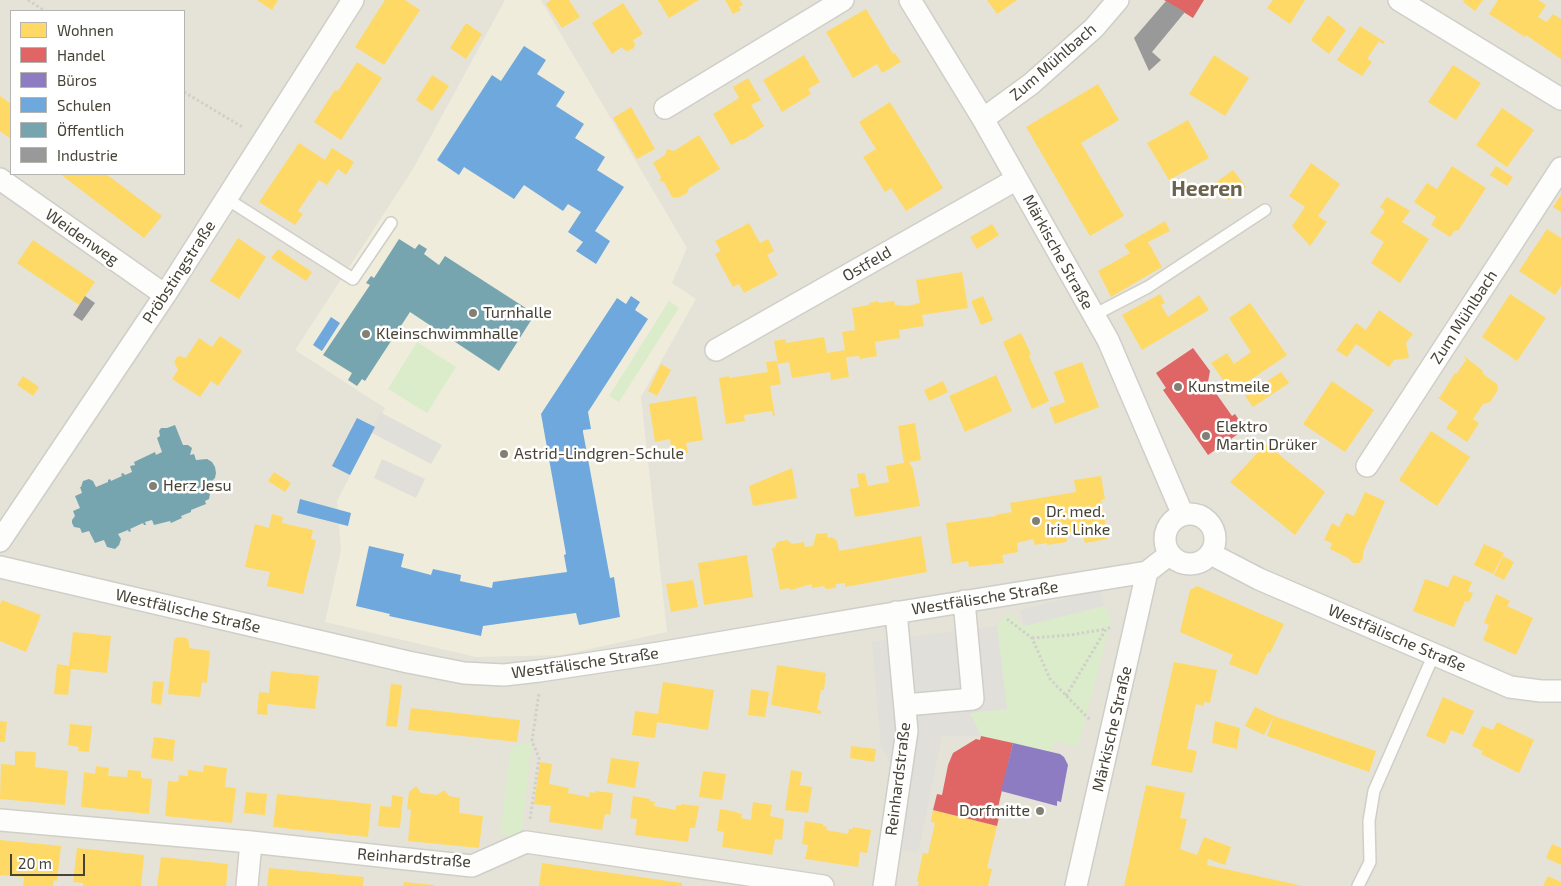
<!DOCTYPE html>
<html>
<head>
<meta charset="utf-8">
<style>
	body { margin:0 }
	#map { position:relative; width:1561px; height:886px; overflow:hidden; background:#f1f0ea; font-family:"Exo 2",sans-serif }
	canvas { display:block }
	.legend { position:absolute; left:10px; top:10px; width:175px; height:165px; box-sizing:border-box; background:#fff; border:1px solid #b5b4af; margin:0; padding:6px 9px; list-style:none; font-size:15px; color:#474336 }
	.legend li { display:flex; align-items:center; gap:10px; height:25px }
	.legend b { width:25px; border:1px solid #b5b4af }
	.scale { position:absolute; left:10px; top:854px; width:75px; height:22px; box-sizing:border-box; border:2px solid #474336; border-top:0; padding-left:6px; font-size:15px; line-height:18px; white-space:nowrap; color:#474336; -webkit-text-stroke:4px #fff; paint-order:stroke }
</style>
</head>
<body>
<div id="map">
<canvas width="1561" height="886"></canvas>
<ul class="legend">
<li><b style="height:14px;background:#ffd966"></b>Wohnen</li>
<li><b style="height:14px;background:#e06666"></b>Handel</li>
<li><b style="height:14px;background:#8e7cc3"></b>Büros</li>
<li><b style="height:14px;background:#6fa8dc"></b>Schulen</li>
<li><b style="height:14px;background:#76a5af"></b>Öffentlich</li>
<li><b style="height:14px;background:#999"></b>Industrie</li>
</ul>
<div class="scale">20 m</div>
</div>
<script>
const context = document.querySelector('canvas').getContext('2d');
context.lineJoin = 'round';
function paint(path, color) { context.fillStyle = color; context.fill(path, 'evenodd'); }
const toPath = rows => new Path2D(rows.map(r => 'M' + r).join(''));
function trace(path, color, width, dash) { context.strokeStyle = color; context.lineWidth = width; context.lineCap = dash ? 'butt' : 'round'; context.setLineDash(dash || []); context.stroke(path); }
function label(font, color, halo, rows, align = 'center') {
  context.font = font + ' "Exo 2",sans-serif'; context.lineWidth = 5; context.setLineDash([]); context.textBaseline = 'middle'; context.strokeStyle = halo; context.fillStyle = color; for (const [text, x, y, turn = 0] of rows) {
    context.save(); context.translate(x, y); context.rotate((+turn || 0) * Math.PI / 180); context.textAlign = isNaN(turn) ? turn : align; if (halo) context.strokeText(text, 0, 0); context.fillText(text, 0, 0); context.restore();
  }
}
paint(toPath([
	[0,0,1561,0,1561,886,0,886],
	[11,11,184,11,184,174,11,174]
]), '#e5e3d7');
paint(toPath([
	[505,0,541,0,687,248,672,283,696,299,641,397,667,632,562,655,476,657,325,622,341,550,337,501,385,408,295,350,413,169]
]), '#efecdc');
paint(toPath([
	[669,301,679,308,619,402,609,396],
	[417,342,456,367,427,413,388,389],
	[1104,606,1111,620,1078,746,1055,741,1051,752,981,736,969,712,1007,709,997,626,1008,613,1024,626],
	[532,741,521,838,500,834,511,748]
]), '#daecca');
paint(toPath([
	[380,412,442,445,431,464,370,432],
	[382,459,425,479,416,498,374,478],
	[1100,590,1104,606,1024,626,1020,610],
	[997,626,1007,709,970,713,981,736,942,736,918,853,879,846,893,767,881,746,872,642]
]), '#e0dfda');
paint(toPath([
	[257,0,278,0,272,10],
	[385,0,405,0,420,10,384,65,355,47],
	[551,0,569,0,580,17,562,28,546,4],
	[658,0,699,0,669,18],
	[725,0,740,0,743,5,739,7,741,10,733,14],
	[987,0,1017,0,997,14],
	[1273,0,1305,0,1290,24,1267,8],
	[1464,0,1483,0,1475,11,1463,2],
	[1498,0,1538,0,1546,5,1538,17,1547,22,1553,14,1561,19,1561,59,1526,35,1525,37,1489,14],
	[623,3,643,34,633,40,635,44,634,48,628,51,624,50,622,47,612,54,592,23],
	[866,9,893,54,895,53,901,62,882,73,877,64,853,78,826,32],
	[1328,15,1346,30,1329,54,1311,40],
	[466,23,482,34,466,59,450,48],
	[1360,26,1385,42,1383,44,1379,41,1367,59,1372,62,1362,76,1337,60],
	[804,55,820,82,808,89,811,94,782,112,763,80],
	[1214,55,1249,78,1225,116,1189,94],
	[357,62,382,78,341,140,314,122,335,90,338,91],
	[1453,65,1481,83,1456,120,1428,102],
	[432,75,449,86,432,111,416,100],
	[748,78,761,100,751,105,764,126,743,140,742,139,731,145,713,114,739,98,733,87],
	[1098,84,1119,120,1081,143,1124,216,1090,236,1026,127],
	[0,96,11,104,11,139,0,131],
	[890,102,943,188,906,211,891,188,885,192,863,157,876,149,859,122],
	[631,107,655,149,637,159,613,118],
	[1502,108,1534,130,1507,167,1476,145],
	[1188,120,1209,158,1169,180,1147,143],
	[699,135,720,169,689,188,687,193,678,198,672,197,664,182,660,181,661,177,653,163,665,155,667,149,674,151],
	[299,143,325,160,332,148,354,162,346,175,338,169,327,185,319,180,298,211,303,214,295,225,259,202],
	[1311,163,1340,184,1318,216,1327,222,1310,246,1292,226,1305,207,1289,196],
	[1452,166,1486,188,1458,231,1455,230,1450,237,1431,225,1436,217,1414,202,1427,183,1437,189],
	[1496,166,1513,177,1507,186,1490,175],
	[1233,170,1246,187,1229,200,1215,183],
	[60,174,106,174,162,216,144,238],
	[1561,195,1561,212,1553,207],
	[1387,197,1410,211,1402,222,1429,239,1400,283,1371,263,1384,242,1370,233,1385,211,1380,207],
	[1165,221,1170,231,1148,242,1162,267,1111,297,1098,271,1130,253,1124,245],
	[749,223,760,243,768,239,774,251,767,255,778,275,744,293,739,284,733,287,724,271,715,254,721,251,715,241],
	[992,224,999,235,977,249,970,237],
	[1547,229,1561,238,1561,286,1555,295,1519,271],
	[238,238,266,257,239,299,210,281],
	[33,240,95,282,79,305,17,263],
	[278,249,312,272,306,281,271,258],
	[962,272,968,308,922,315,924,326,899,330,900,338,875,342,877,356,860,359,859,356,846,357,849,377,831,380,830,372,792,378,789,362,778,364,774,341,785,339,786,343,824,337,827,353,845,350,842,332,855,330,852,308,869,305,869,303,878,301,879,303,894,301,895,305,908,306,920,303,916,280],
	[1160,294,1165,303,1161,305,1168,317,1199,295,1209,310,1142,350,1122,315],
	[1510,294,1546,318,1517,361,1482,337],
	[983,296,993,320,981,325,971,301],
	[1250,303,1287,355,1227,396,1221,388,1226,384,1211,363,1227,353,1234,364,1251,352,1229,318],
	[1379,310,1413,334,1406,343,1409,358,1394,360,1389,367,1356,344,1347,357,1336,350,1356,323,1366,330],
	[1021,333,1031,354,1029,356,1049,401,1032,409,1003,342],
	[220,336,242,351,218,386,211,381,200,397,172,379,178,370,174,362,177,357,180,356,186,358,199,338,212,347],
	[1464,356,1483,371,1483,374,1497,384,1498,390,1490,402,1483,404,1473,419,1479,423,1467,442,1446,428,1458,412,1437,397,1440,397,1455,373,1457,373,1466,360],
	[777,361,781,384,770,386,775,416,773,416,772,411,744,415,745,421,726,424,719,378,729,376,729,378,768,372,766,362],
	[1082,362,1099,407,1055,424,1049,408,1065,402,1054,372],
	[661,364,671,370,657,396,648,391],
	[1281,372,1289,383,1253,407,1245,396],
	[996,375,1012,411,965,432,949,396],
	[23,376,39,387,33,396,17,385],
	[943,381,948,392,929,401,924,390],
	[1332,381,1374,410,1345,452,1303,424],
	[696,396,703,440,686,443,688,453,672,456,670,439,655,442,649,404],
	[915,423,921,460,909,462,913,469,920,506,855,517,850,489,859,487,857,474,865,473,868,486,889,482,886,466,904,463,898,426],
	[1431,431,1470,457,1437,506,1399,480],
	[1266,444,1325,492,1295,535,1230,482],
	[792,468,797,498,753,506,749,486],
	[274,472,291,483,285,492,268,481],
	[1101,476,1105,499,1101,500,1108,539,1085,543,1082,531,1066,534,1067,542,1047,545,1047,543,1035,545,1033,539,1017,543,1018,552,1002,555,1004,563,969,567,968,561,952,564,946,523,996,516,995,515,1012,512,1010,503,1076,492,1074,480],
	[1365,492,1385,501,1363,552,1363,558,1359,563,1353,563,1348,558,1330,549,1332,543,1324,540,1332,523,1339,527,1346,513,1354,516],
	[272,514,283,517,282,523,313,530,311,539,316,540,303,594,267,586,270,572,245,567,255,524,269,528],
	[827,533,828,538,832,537,837,541,839,551,921,536,927,572,845,587,845,583,836,584,836,588,826,589,824,586,812,588,812,584,791,590,788,588,780,590,772,548,775,547,777,542,787,540,792,544,804,542,805,547,813,546,816,534],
	[1484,544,1504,553,1493,574,1474,565],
	[747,555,753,597,704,605,698,563],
	[1503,556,1514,562,1504,580,1494,575],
	[1453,575,1472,582,1468,591,1473,593,1469,602,1465,601,1454,627,1413,611,1425,579,1448,587],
	[693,580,698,607,671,612,666,584],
	[1197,586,1284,624,1270,653,1268,652,1257,675,1229,664,1233,655,1180,632,1190,590],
	[1496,594,1510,601,1507,606,1533,618,1516,655,1483,640,1489,625,1484,623],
	[2,600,41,615,26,652,0,641,0,604],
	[73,632,111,636,107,673,71,669,68,695,54,694,57,664,69,666],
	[177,637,187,638,189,642,189,648,210,651,207,683,202,682,200,697,168,694,174,640],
	[1174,662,1217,670,1210,703,1204,702,1203,706,1196,704,1187,749,1197,751,1192,773,1151,765],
	[777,665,826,673,824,690,821,690,817,710,821,711,821,714,771,705],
	[271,671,319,676,315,709,268,704,267,715,257,714,259,692,269,693],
	[153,681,164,682,161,705,151,703],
	[663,682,714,690,708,730,657,722,655,738,632,735,635,711,658,714],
	[391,684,402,685,397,727,386,726],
	[751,689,769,692,765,717,748,715],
	[1443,697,1474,711,1463,735,1451,730,1445,744,1426,736],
	[1255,707,1274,716,1264,735,1245,726],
	[411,708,520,720,517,742,408,730],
	[1274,716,1376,751,1369,772,1267,736],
	[0,721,7,722,5,742,0,742],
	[1215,721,1240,728,1237,749,1212,743],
	[1497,722,1534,740,1519,773,1481,754,1483,751,1472,746,1482,726,1493,730],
	[70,724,92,726,89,752,78,751,79,747,68,745],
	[154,737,175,740,173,761,151,758],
	[851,746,876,749,874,762,850,758],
	[15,751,36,752,35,767,68,771,65,805,0,799,1,764,15,765],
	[611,758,639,762,635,788,607,783],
	[540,762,552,764,549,784,569,788,568,793,589,797,590,792,595,793,595,791,613,793,610,815,605,814,602,830,549,822,551,806,534,804],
	[204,765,227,768,225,787,236,788,232,823,165,816,168,781,178,782,179,775,188,776,188,770,203,772],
	[96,766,109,768,108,776,127,777,128,770,141,771,141,778,152,779,149,814,81,807,84,772,95,774],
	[791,770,802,772,800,785,812,787,808,813,785,810],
	[703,771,726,774,722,800,699,797],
	[1146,785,1185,793,1180,818,1187,819,1180,849,1197,855,1204,837,1231,847,1225,865,1208,859,1207,865,1303,886,1124,886],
	[416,786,421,793,437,795,444,790,449,796,460,798,459,813,483,816,479,848,408,841,411,810,407,809,409,792],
	[246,792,267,794,265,815,244,813],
	[277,794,371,804,368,837,273,827],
	[392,795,403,797,400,828,378,826,380,806,391,807],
	[633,796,650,799,650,801,655,802,654,806,676,810,676,805,681,806,681,804,699,806,695,828,690,828,688,842,635,835,637,819,630,818],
	[753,802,772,805,770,816,784,819,782,840,775,839,772,855,722,847,724,832,717,831,720,809,737,812,737,813,742,814,741,818,751,820],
	[933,810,997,826,987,868,992,869,988,886,918,886,919,882,917,881,923,853,928,854,935,823,931,822],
	[805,821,823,824,823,826,827,827,826,830,848,834,849,829,852,829,853,827,871,830,867,853,860,852,858,867,805,859,808,845,802,844],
	[0,840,61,846,57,881,54,880,53,886,23,886,24,877,0,875],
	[1552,844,1561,848,1561,865,1546,858],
	[77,848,144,855,141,886,83,886,83,883,73,882],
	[161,857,228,864,226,886,157,886],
	[542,863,682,883,682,886,539,886],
	[269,868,364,877,363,886,267,886],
	[1548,876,1561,882,1561,886,1543,886],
	[404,882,434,885,434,886,403,886]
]), '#ffd966');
paint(toPath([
	[1164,0,1204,0,1193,18],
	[1193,348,1210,371,1208,382,1232,416,1235,414,1245,429,1231,439,1234,443,1224,450,1221,446,1208,455,1163,390,1166,388,1156,373],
	[981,736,1013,743,996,816,999,817,997,826,933,810,937,794,942,795,948,765,953,753,976,739,980,740]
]), '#e06666');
paint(toPath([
	[1013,743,1060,754,1064,757,1068,765,1061,802,1057,801,1057,806,1001,791]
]), '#8e7cc3');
paint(toPath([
	[524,46,546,60,537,74,565,92,556,106,584,124,575,138,605,157,597,170,624,187,595,231,610,241,596,264,576,251,583,242,568,232,581,212,568,204,563,211,524,185,514,199,464,167,459,175,437,160,492,75,501,81],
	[631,296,640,302,635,310,648,319,588,412,591,429,583,430,583,432,610,578,614,577,620,617,579,625,576,613,483,626,481,636,389,616,390,614,356,606,369,546,404,554,401,567,431,575,433,569,461,575,460,581,492,588,493,582,567,572,564,555,566,554,541,414,617,298,626,304],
	[331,317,340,323,322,351,313,345],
	[357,418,375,427,350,475,332,466],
	[300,499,351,513,348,526,297,513]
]), '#6fa8dc');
paint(toPath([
	[399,239,415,249,419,244,427,249,424,254,439,265,445,256,535,314,499,371,410,312,365,381,362,379,357,386,348,380,352,373,323,355,370,285,366,283,371,276,374,278],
	[175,425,183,445,188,445,192,448,190,455,194,454,196,460,207,459,212,462,215,467,216,473,215,478,207,486,208,488,204,490,207,490,210,494,209,499,205,501,206,504,191,510,191,512,181,516,182,518,171,523,170,521,154,525,152,520,145,522,146,525,144,525,143,523,130,529,131,531,129,532,128,530,118,534,121,539,119,545,115,549,107,547,104,540,95,543,89,531,82,533,80,528,74,527,72,523,72,520,75,516,73,511,80,508,75,496,82,493,80,487,81,487,83,481,89,479,93,481,96,487,108,482,108,480,110,479,111,481,122,476,121,474,123,473,125,475,132,472,130,466,135,465,134,462,155,452,156,455,162,452,157,438,160,436,159,431,161,428,167,428]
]), '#76a5af');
paint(toPath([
	[1166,1,1185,12,1152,52,1161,60,1149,71,1134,38],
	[85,296,95,303,82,321,73,315]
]), '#999');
const service = toPath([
	[227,199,353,279,391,223],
	[1094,315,1148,287,1265,210],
	[1358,886,1370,862,1369,821,1374,791,1434,654]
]);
const minor = toPath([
	[910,0,983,119,1108,340,1183,515],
	[1399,0,1561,99],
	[665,108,843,0],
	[983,119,1031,84,1094,28,1118,0],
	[0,179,165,295],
	[716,350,1017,179],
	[1367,466,1561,168],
	'1165 539a25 25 0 1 1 50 0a25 25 0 1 1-50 0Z',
	[0,541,165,295,353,0],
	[1211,554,1259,579,1510,687,1541,691,1561,691],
	[0,567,408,662,464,673,504,675,539,671,659,653,876,616,1147,572,1170,554],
	[905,705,973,699,964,601],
	[0,820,251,842,472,866,526,842,823,886],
	[247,886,251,842],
	[884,886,907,731,896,612],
	[1076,886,1147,572]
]);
trace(service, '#cfcec8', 14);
trace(minor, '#cfcec8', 24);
trace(toPath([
	[28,0,45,11],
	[184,92,244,128],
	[1007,619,1032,638,1050,679,1088,718,1091,719],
	[1032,638,1070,635,1106,629],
	[1066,696,1106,629,1112,627],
	[530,819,539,758,532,741,539,693]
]), '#d2cfcb', 3, [2.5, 2.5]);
trace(service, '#fdfdfc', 11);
trace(minor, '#fdfdfc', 21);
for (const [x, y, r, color] of [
	[473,313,5,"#828075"],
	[366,334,5,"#828075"],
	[1178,387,5,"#828075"],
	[1206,436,5,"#828075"],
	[504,454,5,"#828075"],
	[153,486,5,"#828075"],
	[1036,521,5,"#828075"],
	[1040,811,5,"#828075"]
]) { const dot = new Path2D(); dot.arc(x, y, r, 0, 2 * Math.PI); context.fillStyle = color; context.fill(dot); trace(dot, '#fff', 2); }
label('16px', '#474336', '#fff', [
	["Zum Mühlbach",1053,62,-41],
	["Weidenweg",82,237,35],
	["Märkische Straße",1058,252,61],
	["Ostfeld",867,264,-30],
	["Pröbstingstraße",179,272,-57],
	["Zum Mühlbach",1464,317,-57],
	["Westfälische Straße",985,598,-9],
	["Westfälische Straße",188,611,13],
	["Westfälische Straße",1397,638,23],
	["Westfälische Straße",585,663,-8],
	["Märkische Straße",1112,729,-77],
	["Reinhardstraße",898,779,-83],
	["Reinhardstraße",414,858,4]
]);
label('16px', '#474336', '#fff', [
	["Turnhalle",483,313],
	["Kleinschwimmhalle",376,334],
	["Kunstmeile",1188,387],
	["Elektro",1216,427],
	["Martin Drüker",1216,445],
	["Astrid-Lindgren-Schule",514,454],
	["Herz Jesu",163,486],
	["Dr. med.",1046,512],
	["Iris Linke",1046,530],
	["Dorfmitte",1030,811,"right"]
], 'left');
label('bold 21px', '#6a634d', '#fff', [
	["Heeren",1207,189]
]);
</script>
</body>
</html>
